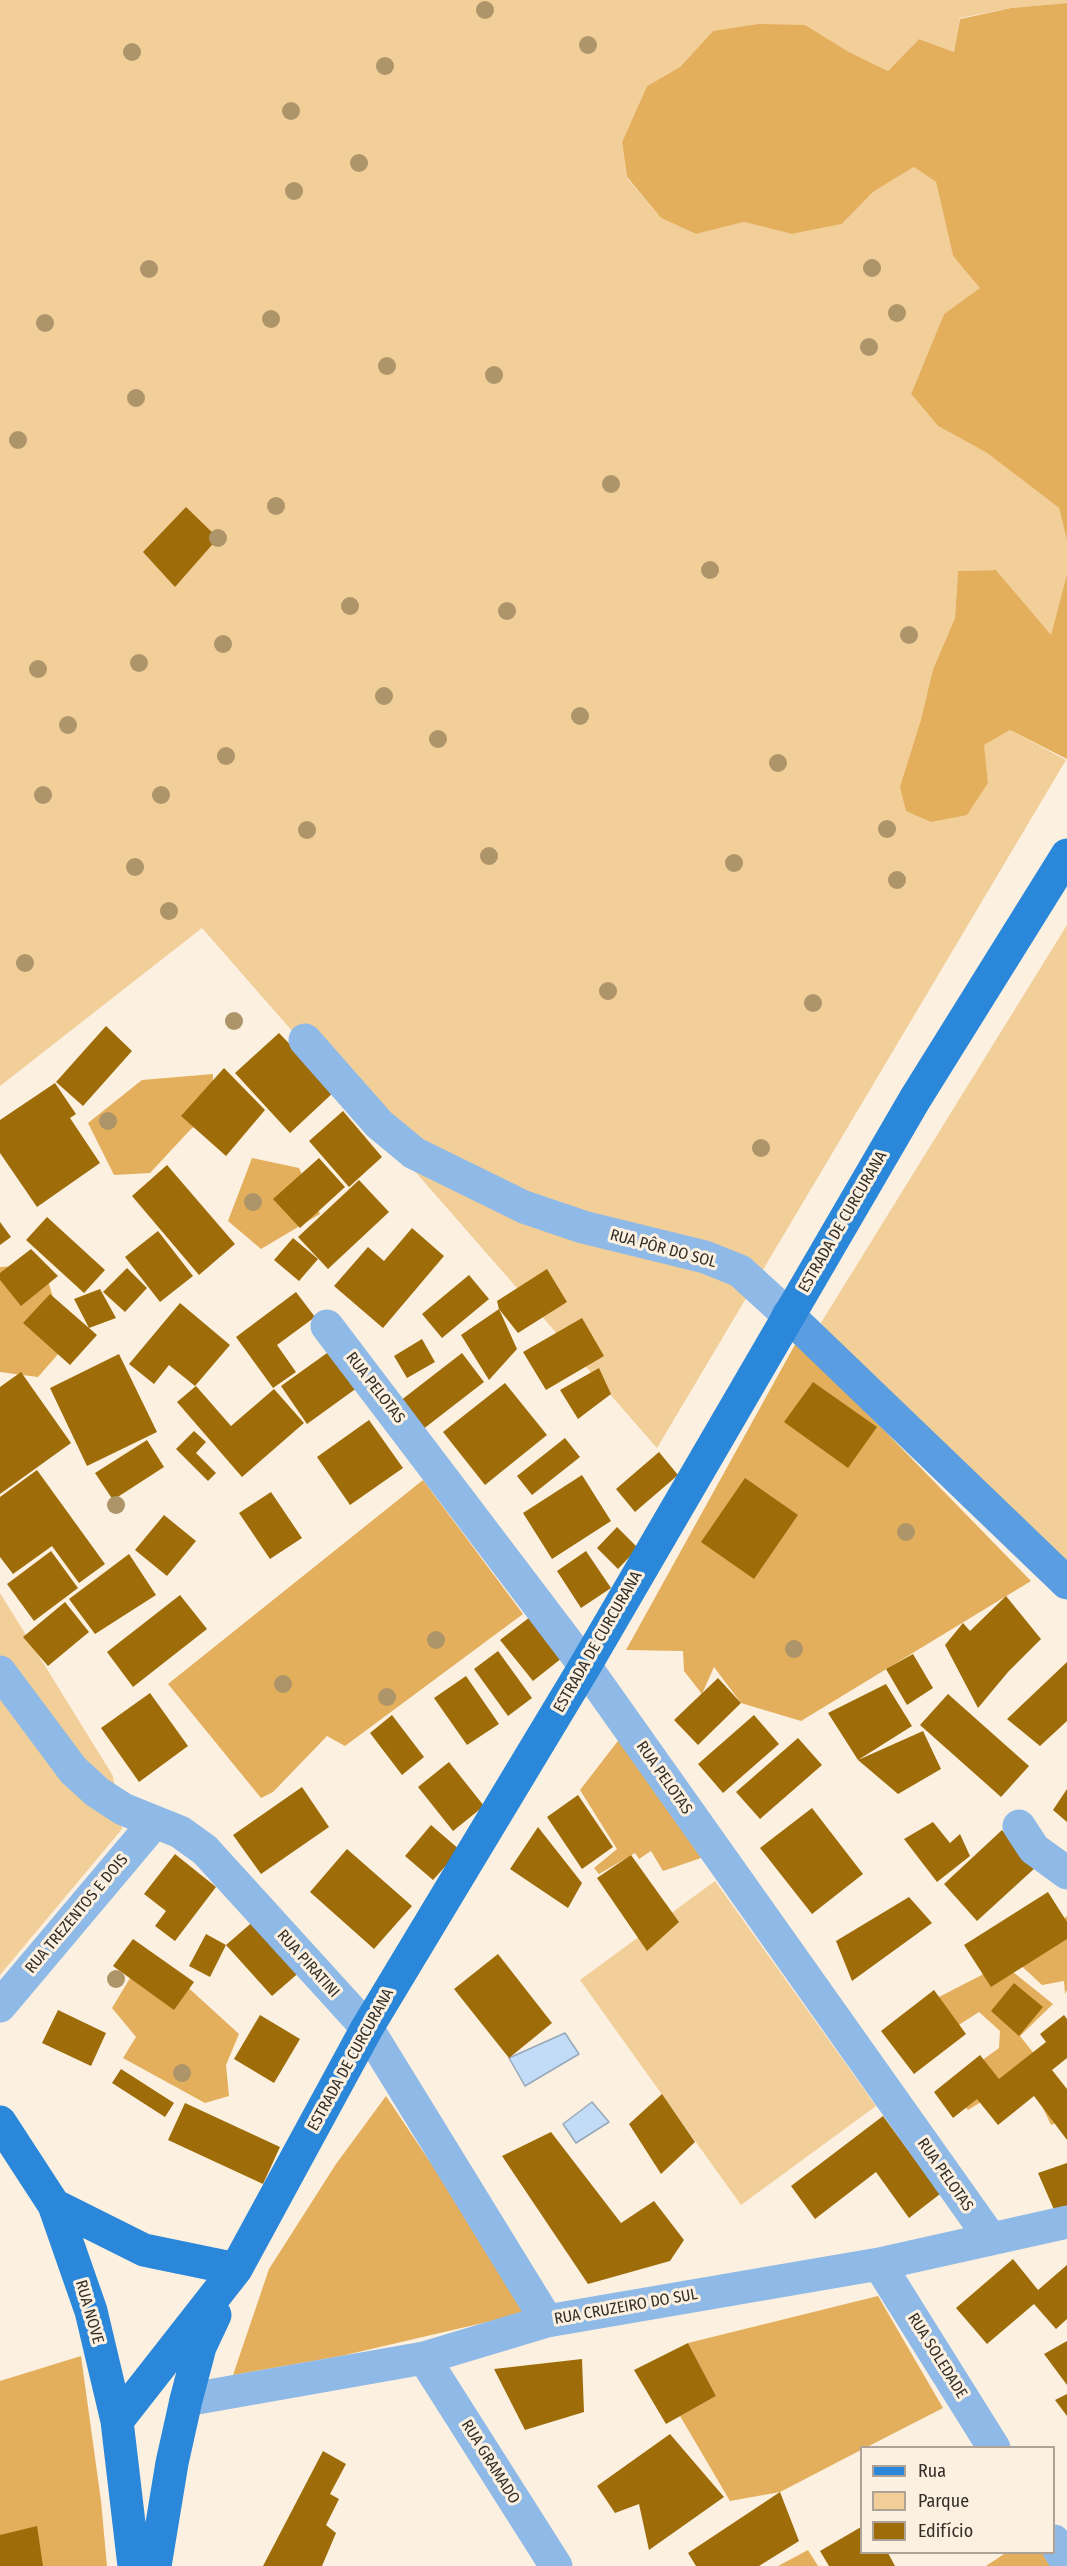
<!DOCTYPE html>
<html>
<head>
<meta charset="utf-8">
<style>
	body { margin:0 }
	#map { position:relative; width:1067px; height:2566px; overflow:hidden; background:#fcf0e0; font-family:"Fira Sans Condensed",sans-serif }
	canvas { display:block }
	.legend { position:absolute; left:860px; top:2446px; width:195px; height:108px; box-sizing:border-box; background:#fcf0e0; border:2px solid #aca396; margin:0; padding:8px 10px; list-style:none; font-size:18px; color:#332f28 }
	.legend li { display:flex; align-items:center; gap:12px; height:30px }
	.legend b { width:30px; border:2px solid #aca396 }
</style>
</head>
<body>
<div id="map">
<canvas width="1067" height="2566"></canvas>
<ul class="legend">
<li><b style="height:8px;background:#2a87d9"></b>Rua</li>
<li><b style="height:16px;background:#f2ce99"></b>Parque</li>
<li><b style="height:16px;background:#9e6d09"></b>Edifício</li>
</ul>
</div>
<script>
const context = document.querySelector('canvas').getContext('2d');
context.lineJoin = 'round';
function paint(path, color) { context.fillStyle = color; context.fill(path, 'evenodd'); }
const toPath = rows => new Path2D(rows.map(r => 'M' + r).join(''));
function trace(path, color, width, dash) { context.strokeStyle = color; context.lineWidth = width; context.lineCap = dash ? 'butt' : 'round'; context.setLineDash(dash || []); context.stroke(path); }
function label(font, color, halo, rows, align = 'center') {
  context.font = font + ' "Fira Sans Condensed",sans-serif'; context.lineWidth = 6; context.setLineDash([]); context.textBaseline = 'middle'; context.strokeStyle = halo; context.fillStyle = color; for (const [text, x, y, turn = 0] of rows) {
    context.save(); context.translate(x, y); context.rotate((+turn || 0) * Math.PI / 180); context.textAlign = isNaN(turn) ? turn : align; if (halo) context.strokeText(text, 0, 0); context.fillText(text, 0, 0); context.restore();
  }
}
paint(toPath([
	[0,0,1067,0,1067,3,1011,8,960,18,954,52,919,39,888,71,847,51,713,31,680,67,647,86,622,142,627,178,661,218,696,234,744,222,792,234,842,224,873,192,914,167,936,182,953,256,981,288,944,314,911,394,938,426,987,453,1059,508,1067,541,1067,574,1051,636,996,570,958,571,955,618,933,669,920,723,988,783,983,745,1010,730,1066,760,657,1448,202,928,0,1086],
	[1067,925,1067,1563,819,1326],
	[0,1593,113,1776,122,1829,0,1975],
	[715,1881,876,2106,741,2205,580,1980]
]), '#f2ce99');
paint(toPath([
	[1067,3,1067,541,1059,508,987,453,938,426,911,394,944,314,980,288,953,256,936,182,914,167,873,192,842,224,792,234,744,222,696,234,661,218,627,177,622,142,647,86,680,67,713,31,759,24,805,25,847,51,888,71,919,39,954,52,960,19,1011,8],
	[996,570,1051,635,1067,574,1067,759,1010,730,984,745,988,783,967,815,931,822,906,811,900,787,920,723,933,669,955,618,958,571],
	[213,1074,212,1112,190,1130,150,1173,114,1175,88,1123,142,1080],
	[252,1158,299,1168,320,1214,261,1249,228,1221],
	[43,1264,67,1344,38,1377,0,1372,0,1267],
	[797,1341,1031,1581,801,1721,741,1703,714,1667,702,1694,684,1671,683,1651,626,1650],
	[423,1480,523,1614,345,1746,327,1736,273,1792,261,1798,168,1684],
	[621,1737,704,1857,663,1871,651,1851,639,1859,635,1853,599,1874,594,1868,617,1849,580,1790],
	[1067,1916,1067,1990,1065,1994,1064,1981,1042,1985,1014,1959],
	[147,1950,239,2034,226,2065,229,2096,205,2103,123,2058,136,2037,112,2008],
	[1003,1964,1053,2004,1020,2036,1067,2095,1067,2119,1051,2125,1027,2074,968,2110,945,2087,999,2048,1000,2031,979,2012,929,2044,908,2013],
	[386,2096,530,2312,341,2356,233,2375,269,2269,336,2164],
	[878,2296,943,2408,867,2447,862,2448,861,2450,780,2492,730,2501,680,2416,716,2396,688,2343],
	[81,2356,101,2501,107,2566,0,2566,0,2381],
	[808,2550,818,2566,778,2566],
	[1007,2552,1047,2553,1056,2566,986,2566]
]), '#e3af5c');
const water = toPath([
	[565,2033,579,2054,525,2086,509,2058,565,2033],
	[592,2102,609,2122,576,2143,563,2124,592,2102]
]);
paint(water, '#c2dcf7');
trace(water, '#97a8b9', 1.5);
paint(toPath([
	[186,507,218,538,175,587,143,552],
	[106,1026,132,1051,83,1106,56,1082],
	[279,1033,335,1091,290,1133,235,1073],
	[224,1068,265,1110,226,1156,181,1116],
	[55,1083,76,1114,70,1118,100,1163,37,1207,0,1153,0,1120],
	[343,1111,382,1157,349,1187,309,1141],
	[319,1158,345,1187,300,1228,273,1199],
	[167,1165,235,1244,199,1275,132,1196],
	[359,1180,389,1212,328,1269,298,1237],
	[47,1217,105,1270,84,1293,26,1240],
	[0,1222,11,1237,0,1245],
	[412,1228,444,1256,383,1328,334,1286,368,1247,384,1261],
	[158,1231,193,1276,160,1302,125,1257],
	[293,1238,318,1259,299,1281,274,1260],
	[31,1249,58,1276,21,1306,0,1280,0,1273],
	[127,1268,147,1288,125,1312,103,1292],
	[547,1269,567,1302,518,1333,499,1309,497,1301],
	[469,1275,489,1299,442,1338,422,1314],
	[100,1289,116,1318,89,1328,74,1299],
	[296,1292,315,1317,277,1345,296,1372,273,1388,236,1337],
	[50,1294,97,1335,70,1365,23,1323],
	[180,1303,230,1345,195,1386,169,1365,154,1384,129,1364],
	[499,1309,517,1349,489,1380,461,1335],
	[582,1318,604,1356,546,1390,523,1352],
	[422,1339,435,1362,407,1378,394,1356],
	[334,1348,361,1385,307,1424,281,1386],
	[462,1353,484,1382,422,1430,400,1401],
	[119,1354,157,1432,87,1466,50,1388],
	[599,1368,611,1394,578,1419,560,1390],
	[21,1372,71,1443,0,1494,0,1387],
	[813,1382,877,1427,848,1468,784,1422],
	[505,1383,547,1435,485,1485,443,1432],
	[196,1386,231,1426,274,1389,304,1423,242,1477,177,1402],
	[369,1420,403,1468,350,1505,317,1457],
	[194,1431,206,1442,196,1453,216,1473,208,1481,176,1449],
	[565,1438,580,1457,532,1495,517,1476],
	[147,1440,164,1467,113,1500,95,1473],
	[659,1452,678,1475,635,1512,616,1489],
	[37,1470,105,1564,79,1583,52,1546,13,1574,0,1557,0,1497],
	[582,1475,611,1521,552,1559,523,1513],
	[745,1478,798,1515,754,1579,701,1542],
	[271,1492,302,1538,270,1559,239,1513],
	[164,1515,196,1541,167,1576,135,1550],
	[617,1527,638,1548,618,1569,597,1548],
	[51,1551,78,1588,34,1621,7,1584],
	[586,1551,611,1588,581,1608,557,1571],
	[129,1554,156,1595,95,1634,69,1599],
	[180,1595,207,1629,133,1687,107,1652],
	[1006,1596,1041,1639,1008,1672,978,1708,945,1645,963,1623,970,1631],
	[65,1602,89,1632,48,1666,23,1637],
	[530,1617,562,1658,533,1681,500,1640],
	[498,1651,532,1698,508,1716,474,1669],
	[913,1654,933,1688,907,1705,886,1669],
	[1067,1662,1067,1721,1040,1746,1007,1719],
	[466,1676,499,1724,467,1745,434,1698],
	[718,1678,741,1703,698,1745,674,1720],
	[886,1684,912,1726,858,1760,828,1713],
	[150,1693,188,1746,139,1782,101,1728],
	[948,1694,1029,1766,1001,1797,920,1725],
	[392,1715,424,1757,402,1775,370,1733],
	[754,1715,779,1744,723,1793,698,1764],
	[923,1731,941,1769,898,1794,858,1760],
	[798,1738,822,1765,760,1819,736,1792],
	[449,1762,484,1806,453,1831,418,1787],
	[302,1787,329,1827,261,1874,233,1835],
	[1067,1789,1067,1822,1053,1810],
	[578,1795,613,1847,582,1869,547,1817],
	[812,1808,863,1874,812,1914,760,1848],
	[933,1822,950,1843,960,1834,970,1856,937,1882,904,1839],
	[431,1825,460,1850,433,1880,405,1856],
	[538,1827,582,1883,568,1908,510,1869],
	[1002,1830,1036,1867,977,1921,944,1884],
	[347,1849,412,1906,374,1949,310,1892],
	[175,1854,216,1887,175,1941,155,1926,166,1911,144,1894],
	[631,1855,679,1922,647,1951,597,1878],
	[1048,1892,1067,1922,1067,1939,991,1987,964,1945],
	[909,1897,932,1923,852,1981,836,1941],
	[256,1919,302,1970,272,1996,226,1945],
	[206,1934,226,1945,210,1977,189,1966],
	[133,1939,194,1982,174,2010,113,1966],
	[498,1954,552,2023,509,2058,454,1989],
	[1014,1983,1043,2007,1019,2036,991,2011],
	[934,1990,966,2034,914,2074,881,2031],
	[58,2010,106,2033,91,2066,42,2043],
	[260,2015,300,2039,274,2083,234,2059],
	[1064,2015,1067,2019,1067,2058,1052,2070,1067,2089,1067,2140,1034,2096,998,2125,977,2099,953,2118,934,2092,980,2055,999,2079,1046,2042,1040,2034],
	[121,2069,174,2103,165,2117,112,2083],
	[662,2094,695,2142,661,2174,629,2124],
	[185,2103,280,2147,263,2184,168,2140],
	[883,2116,940,2194,909,2218,876,2172,815,2219,791,2186],
	[551,2132,621,2223,654,2201,684,2240,670,2261,588,2284,502,2156],
	[1067,2163,1067,2207,1055,2212,1038,2173],
	[1013,2259,1038,2290,1067,2265,1067,2319,1056,2329,1034,2304,987,2344,956,2308],
	[1067,2341,1067,2385,1044,2354],
	[688,2343,716,2396,666,2424,634,2370],
	[582,2359,584,2412,525,2430,494,2369],
	[1067,2394,1067,2416,1055,2400],
	[670,2434,724,2497,649,2550,639,2504,615,2513,597,2486],
	[323,2451,346,2464,330,2494,339,2499,326,2525,336,2533,322,2566,263,2566],
	[780,2492,799,2541,759,2566,696,2566,688,2553],
	[37,2526,43,2566,0,2566,0,2535],
	[861,2527,861,2553,888,2553,895,2566,829,2566,820,2551]
]), '#9e6d09');
trace(toPath([
	[305,1040,379,1124,414,1153,524,1207,583,1227,705,1257,740,1271,788,1315],
	[327,1326,585,1666,991,2239],
	[0,1672,73,1770,97,1792,123,1809,180,1832,205,1850,367,2028,547,2321],
	[1019,1826,1034,1849,1067,1873],
	[0,2006,154,1823],
	[879,2264,994,2448],
	[424,2358,556,2566],
	[186,2400,424,2358,547,2321,879,2264,1067,2222],
	[1054,2541,1067,2563]
]), '#8fbae7', 33);
trace(toPath([
	[788,1315,1067,1583]
]), '#5a9de0', 33);
trace(toPath([
	[0,2122,54,2205,144,2250,236,2269],
	[54,2205,91,2311,117,2421,134,2566],
	[117,2421,236,2269,367,2028,585,1666,915,1099,1067,855],
	[155,2566,172,2463,186,2400,200,2347,215,2315]
]), '#2a87d9', 33);
context.fillStyle = '#ad9569';
for (const [x, y] of [
	[485,10],
	[588,45],
	[132,52],
	[385,66],
	[291,111],
	[359,163],
	[294,191],
	[872,268],
	[149,269],
	[897,313],
	[271,319],
	[45,323],
	[869,347],
	[387,366],
	[494,375],
	[136,398],
	[18,440],
	[611,484],
	[276,506],
	[218,538],
	[710,570],
	[350,606],
	[507,611],
	[909,635],
	[223,644],
	[139,663],
	[38,669],
	[384,696],
	[580,716],
	[68,725],
	[438,739],
	[226,756],
	[778,763],
	[43,795],
	[161,795],
	[887,829],
	[307,830],
	[489,856],
	[734,863],
	[135,867],
	[897,880],
	[169,911],
	[25,963],
	[608,991],
	[813,1003],
	[234,1021],
	[108,1121],
	[761,1148],
	[253,1202],
	[116,1505],
	[906,1532],
	[436,1640],
	[794,1649],
	[283,1684],
	[387,1697],
	[116,1979],
	[182,2073]
]) { context.beginPath(); context.arc(x, y, 9, 0, 2 * Math.PI); context.fill(); }
label('16px', '#332f28', '#fcf0e0', [
	["ESTRADA DE CURCURANA",843,1222,-60],
	["RUA PÔR DO SOL",663,1249,15],
	["RUA PELOTAS",375,1388,52],
	["ESTRADA DE CURCURANA",598,1642,-60],
	["RUA PELOTAS",664,1778,55],
	["RUA TREZENTOS E DOIS",77,1914,-50],
	["RUA PIRATINI",308,1964,48],
	["ESTRADA DE CURCURANA",351,2060,-61],
	["RUA PELOTAS",945,2175,55],
	["RUA CRUZEIRO DO SUL",626,2307,-10],
	["RUA NOVE",89,2312,74],
	["RUA SOLEDADE",937,2356,58],
	["RUA GRAMADO",490,2462,58]
]);
</script>
</body>
</html>
